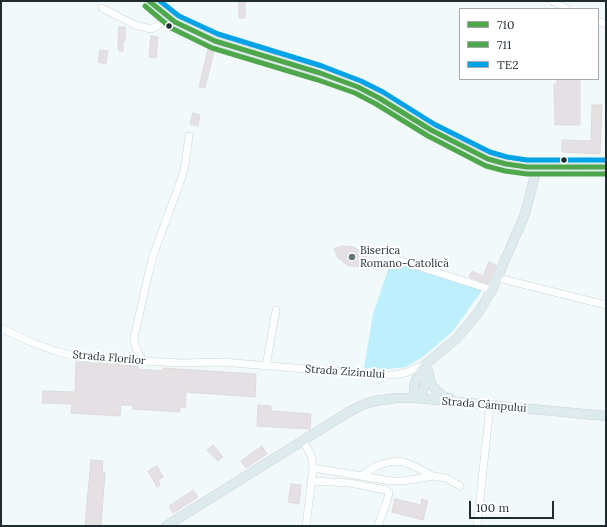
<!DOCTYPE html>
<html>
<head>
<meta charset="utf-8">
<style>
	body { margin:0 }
	#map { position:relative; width:607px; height:527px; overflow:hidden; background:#f1f9fb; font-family:Lora,serif }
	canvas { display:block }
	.frame { position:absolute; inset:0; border:2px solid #1e2c30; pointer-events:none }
	.legend { position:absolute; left:459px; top:8px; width:140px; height:72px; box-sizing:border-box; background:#fff; border:1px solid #a5abac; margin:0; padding:5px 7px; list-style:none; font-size:12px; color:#1e2c30 }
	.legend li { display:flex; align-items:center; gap:8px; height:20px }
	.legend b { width:20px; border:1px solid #a5abac }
	.scale { position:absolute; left:469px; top:501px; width:85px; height:18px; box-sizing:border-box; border:2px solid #1e2c30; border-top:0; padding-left:5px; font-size:12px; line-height:14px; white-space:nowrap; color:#1e2c30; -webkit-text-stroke:3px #fff; paint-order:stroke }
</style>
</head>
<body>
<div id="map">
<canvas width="607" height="527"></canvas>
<div class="frame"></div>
<ul class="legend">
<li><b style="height:5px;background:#4ea74b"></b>710</li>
<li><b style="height:5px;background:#4ea74b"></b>711</li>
<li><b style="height:5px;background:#00a3e8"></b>TE2</li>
</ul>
<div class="scale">100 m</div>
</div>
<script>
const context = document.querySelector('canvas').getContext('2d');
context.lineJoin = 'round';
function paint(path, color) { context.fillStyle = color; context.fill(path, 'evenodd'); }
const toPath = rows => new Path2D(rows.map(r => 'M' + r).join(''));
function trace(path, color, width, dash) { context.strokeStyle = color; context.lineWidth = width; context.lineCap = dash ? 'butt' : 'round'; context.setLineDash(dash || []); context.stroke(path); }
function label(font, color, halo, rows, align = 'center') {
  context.font = font + ' Lora,serif'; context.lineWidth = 4; context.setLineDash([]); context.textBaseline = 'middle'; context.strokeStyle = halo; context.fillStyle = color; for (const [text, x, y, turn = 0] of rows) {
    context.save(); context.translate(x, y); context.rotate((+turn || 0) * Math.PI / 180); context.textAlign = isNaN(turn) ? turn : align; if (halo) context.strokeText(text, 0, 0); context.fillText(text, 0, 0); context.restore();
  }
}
paint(toPath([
	[391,261,483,289,453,331,424,356,406,367,388,369,364,368,373,314]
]), '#bdeffc');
const building = toPath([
	[239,1,245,1,245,18,239,18,239,1],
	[119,27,125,27,125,41,123,41,123,51,119,51,118,48,119,27],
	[151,36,158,37,156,58,149,57,151,36],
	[208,49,214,51,205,88,199,87,208,49],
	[100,50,108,51,106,64,98,62,100,50],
	[557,79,580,79,580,125,555,125,554,84,557,84,557,79],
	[592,105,602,105,600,154,562,152,562,140,591,141,592,105],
	[193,113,200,115,198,126,190,124,193,113],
	[342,246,354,247,367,256,363,268,347,265,338,258,334,249,342,246],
	[489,262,496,265,488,284,469,277,472,271,483,276,489,262],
	[76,362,138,366,138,369,163,371,163,368,256,374,255,397,186,392,185,408,180,407,180,412,133,409,133,405,121,405,120,416,71,413,72,404,42,403,43,391,75,392,76,362],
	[258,405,271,406,271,411,311,414,310,429,257,426,258,405],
	[213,445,223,457,218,461,207,450,213,445],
	[262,446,267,454,246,468,241,461,262,446],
	[91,460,103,461,102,473,105,473,101,526,85,526,91,460],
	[157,466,163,477,158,480,160,485,157,487,148,471,157,466],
	[291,484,301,485,299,504,288,502,291,484],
	[193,490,198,497,173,513,169,506,193,490],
	[395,499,421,505,422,499,428,501,423,520,392,512,395,499]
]);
paint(building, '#e4e0e3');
trace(building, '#dddadc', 1);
const minor = toPath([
	[552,1,567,9],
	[102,8,135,25,151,29,159,25,166,16],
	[598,21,606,24],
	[392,258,492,290],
	[498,278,606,305],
	[1,328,31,342,55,351,78,357,90,358,181,363,222,362,380,375,393,375,405,373,424,365],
	[144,361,138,353,135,345,134,338,148,276,154,253,182,177,185,165,189,136],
	[266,366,276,310],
	[303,441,311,455,313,468,306,526],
	[313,468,391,481,403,481,433,476,446,478,460,486],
	[361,476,376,466,390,462,401,461,416,467,433,476],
	[311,481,350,483,386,490,389,493,387,501,378,526],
	[477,526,490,406]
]);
const major = toPath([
	[149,1,175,22,215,41,320,73,358,87,379,98,431,130,459,145,488,159,506,164,527,167,584,166,606,167],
	[426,364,431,383,435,389,443,396,451,399],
	[416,398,414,391,414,385,419,374,426,364,457,338,478,313,492,290,525,214,537,167],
	[416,398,422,392,425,385,426,373],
	[166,526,347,413,362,405,375,401,396,398,416,398,606,416]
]);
trace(minor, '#cbd5d9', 8);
trace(major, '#cdd2d4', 10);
trace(minor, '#fdfefe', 7);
trace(major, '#deebee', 9);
trace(toPath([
	[149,1,175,22,215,41,320,73,358,87,379,98,431,130,488,159,506,164,527,167,606,167]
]), '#4ea74b', 5);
trace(toPath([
	[145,6,171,28,212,48,318,80,355,93,376,104,428,136,486,166,505,171,527,174,606,174]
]), '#4ea74b', 5);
trace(toPath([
	[160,1,179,16,218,34,322,66,361,81,383,92,434,124,490,152,507,157,527,160,606,160]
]), '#00a3e8', 5);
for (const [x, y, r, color] of [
	[169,26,3.5,"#1e2c30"],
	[564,160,3.5,"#1e2c30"],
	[352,257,4,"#687477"]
]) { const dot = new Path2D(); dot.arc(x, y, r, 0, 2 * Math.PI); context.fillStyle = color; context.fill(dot); trace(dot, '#fff', 1.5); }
label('11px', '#1e2c30', '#fff', [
	["Biserica",360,251],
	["Romano-Catolică",360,264]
], 'left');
label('11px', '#1e2c30', '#fff', [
	["Strada Florilor",109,358,5],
	["Strada Zizinului",345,372,4],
	["Strada Câmpului",484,405,5]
]);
</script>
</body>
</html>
